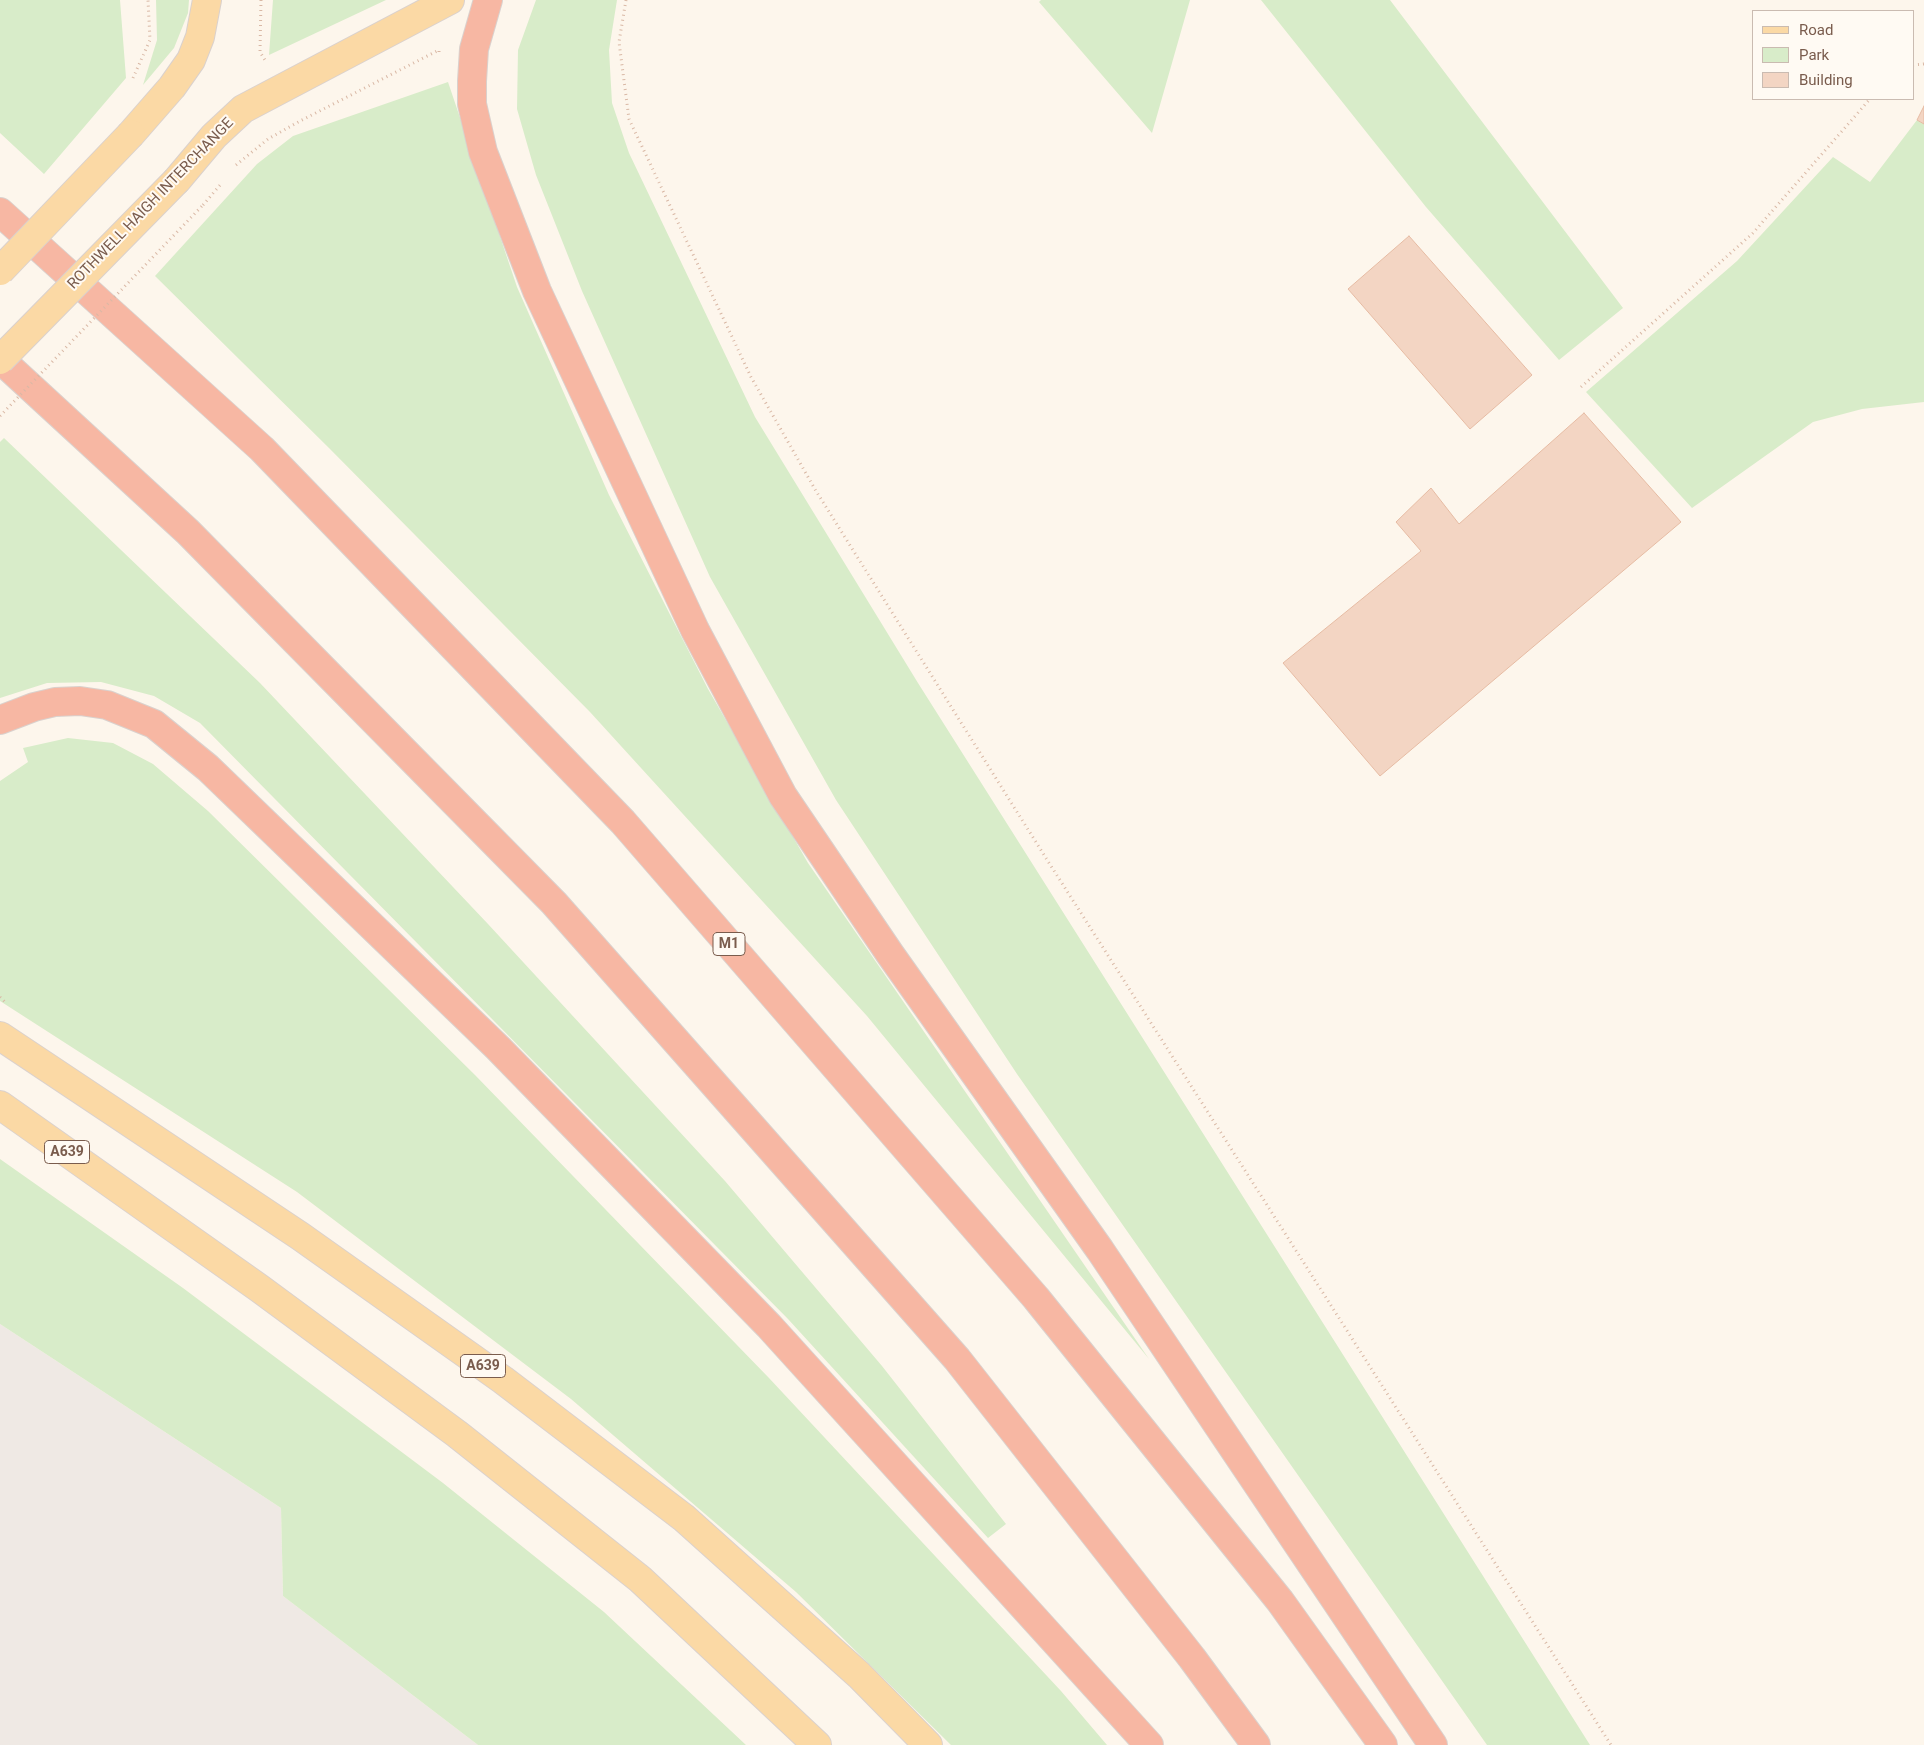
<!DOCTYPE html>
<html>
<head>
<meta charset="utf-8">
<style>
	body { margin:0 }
	#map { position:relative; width:1924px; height:1745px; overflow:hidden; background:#fdf6ec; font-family:Roboto,sans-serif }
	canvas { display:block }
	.legend { position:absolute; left:1752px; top:10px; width:162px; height:90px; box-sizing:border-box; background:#fffaf3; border:1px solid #cabbb1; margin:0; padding:6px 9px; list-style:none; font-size:15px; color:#7a5c4d }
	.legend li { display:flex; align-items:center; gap:10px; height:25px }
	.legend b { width:25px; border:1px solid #cabbb1 }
</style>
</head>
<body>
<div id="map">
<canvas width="1924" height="1745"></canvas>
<ul class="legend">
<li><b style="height:6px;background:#fbd9a5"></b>Road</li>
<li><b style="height:14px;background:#d8ecc9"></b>Park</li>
<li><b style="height:14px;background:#f3d5c3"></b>Building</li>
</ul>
</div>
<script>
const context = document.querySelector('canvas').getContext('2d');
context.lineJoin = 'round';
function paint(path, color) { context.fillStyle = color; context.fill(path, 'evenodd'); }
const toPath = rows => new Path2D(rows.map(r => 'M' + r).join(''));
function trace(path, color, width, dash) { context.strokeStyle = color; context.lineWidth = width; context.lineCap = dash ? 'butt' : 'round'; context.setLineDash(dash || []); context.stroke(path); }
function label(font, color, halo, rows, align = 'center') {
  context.font = font + ' Roboto,sans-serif'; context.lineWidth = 4; context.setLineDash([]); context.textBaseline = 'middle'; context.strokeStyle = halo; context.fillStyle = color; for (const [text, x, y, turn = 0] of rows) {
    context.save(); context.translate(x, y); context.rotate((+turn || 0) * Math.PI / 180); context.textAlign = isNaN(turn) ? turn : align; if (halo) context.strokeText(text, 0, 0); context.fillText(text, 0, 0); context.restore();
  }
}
paint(toPath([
	[0,1324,281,1508,283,1596,478,1745,0,1745]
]), '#efe9e4');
paint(toPath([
	[0,0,120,0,126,78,44,174,0,133],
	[156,0,189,0,188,13,174,48,143,85,157,40],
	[273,0,386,0,269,55],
	[536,0,617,0,609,50,612,103,629,153,755,417,918,683,1590,1745,1487,1745,1017,1074,836,800,710,577,582,291,536,175,517,109,518,50],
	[1041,0,1190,0,1152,133,1039,2],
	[1261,0,1390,0,1623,308,1559,360,1426,207],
	[448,82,517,287,609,495,708,689,808,863,1149,1359,867,1016,590,712,329,448,155,276,257,164,293,136],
	[1917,120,1924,124,1924,402,1862,409,1813,422,1692,508,1586,392,1737,261,1833,157,1870,182],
	[4,438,260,683,488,924,725,1181,882,1366,1006,1524,988,1538,788,1319,200,723,154,696,101,682,47,683,0,698,0,442],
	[68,738,113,743,153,764,208,811,475,1075,769,1378,1061,1691,1107,1745,951,1745,796,1592,571,1399,297,1192,0,1001,0,781,28,762,23,748],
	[0,1159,183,1288,443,1483,604,1612,746,1745,478,1745,283,1596,281,1508,0,1324]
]), '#d8ecc9');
const building = toPath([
	[1924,106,1924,124,1917,120,1924,106],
	[1409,236,1532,375,1470,429,1348,289,1409,236],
	[1584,413,1681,522,1380,776,1283,663,1421,551,1396,522,1431,488,1459,524,1584,413]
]);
paint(building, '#f3d5c3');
trace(building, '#e6bba3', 1);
const primary = toPath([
	[131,134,172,87,191,60,200,37,207,0],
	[177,180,214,136,243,109,450,0],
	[0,1036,300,1236,503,1380,684,1518,859,1675,928,1745],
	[0,1105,259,1288,457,1434,640,1579,817,1745]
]);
const motorway = toPath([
	[488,0,474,49,472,81,472,104,483,152,537,291,695,630,783,796,890,954,1100,1250,1433,1745],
	[0,212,262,449,623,822,1036,1298,1280,1601,1383,1745],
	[0,359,188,532,554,903,957,1359,1192,1658,1256,1745],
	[0,720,34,707,55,702,80,701,107,705,154,724,208,768,498,1048,769,1326,1149,1745]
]);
trace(primary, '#dad1cd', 30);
trace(motorway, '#dad1cd', 30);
trace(toPath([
	[261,0,260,52,265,60],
	[626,0,619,42,629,119,751,377,816,491,1044,855,1611,1745],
	[1913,65,1924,64],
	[133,78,150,40,148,0],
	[236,165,268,139,300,121,439,50,439,53],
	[203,205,221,184],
	[1581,387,1753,233,1870,99],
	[0,997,7,1004]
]), '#d9b8a5', 3, [1, 4]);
trace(primary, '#fbd9a5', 28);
trace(motorway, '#f7b7a3', 28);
const primaryBridge = toPath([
	[0,271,131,134],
	[0,360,177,180]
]);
trace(primaryBridge, '#dad1cd', 30, []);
trace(toPath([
	[0,416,203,205]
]), '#d9b8a5', 3, [1, 4]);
trace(primaryBridge, '#fbd9a5', 28);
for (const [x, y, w] of [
	[729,944,32],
	[67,1152,45],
	[483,1366,45]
]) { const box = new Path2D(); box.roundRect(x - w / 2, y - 11.5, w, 23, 4); context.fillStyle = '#fffaf3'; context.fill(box); trace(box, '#7a5c4d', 1); }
label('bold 14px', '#7a5c4d', null, [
	["M1",729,944],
	["A639",67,1152],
	["A639",483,1366]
]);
label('15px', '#7a5c4d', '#fffaf3', [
	["ROTHWELL HAIGH INTERCHANGE",151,204,-46]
]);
</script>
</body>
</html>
